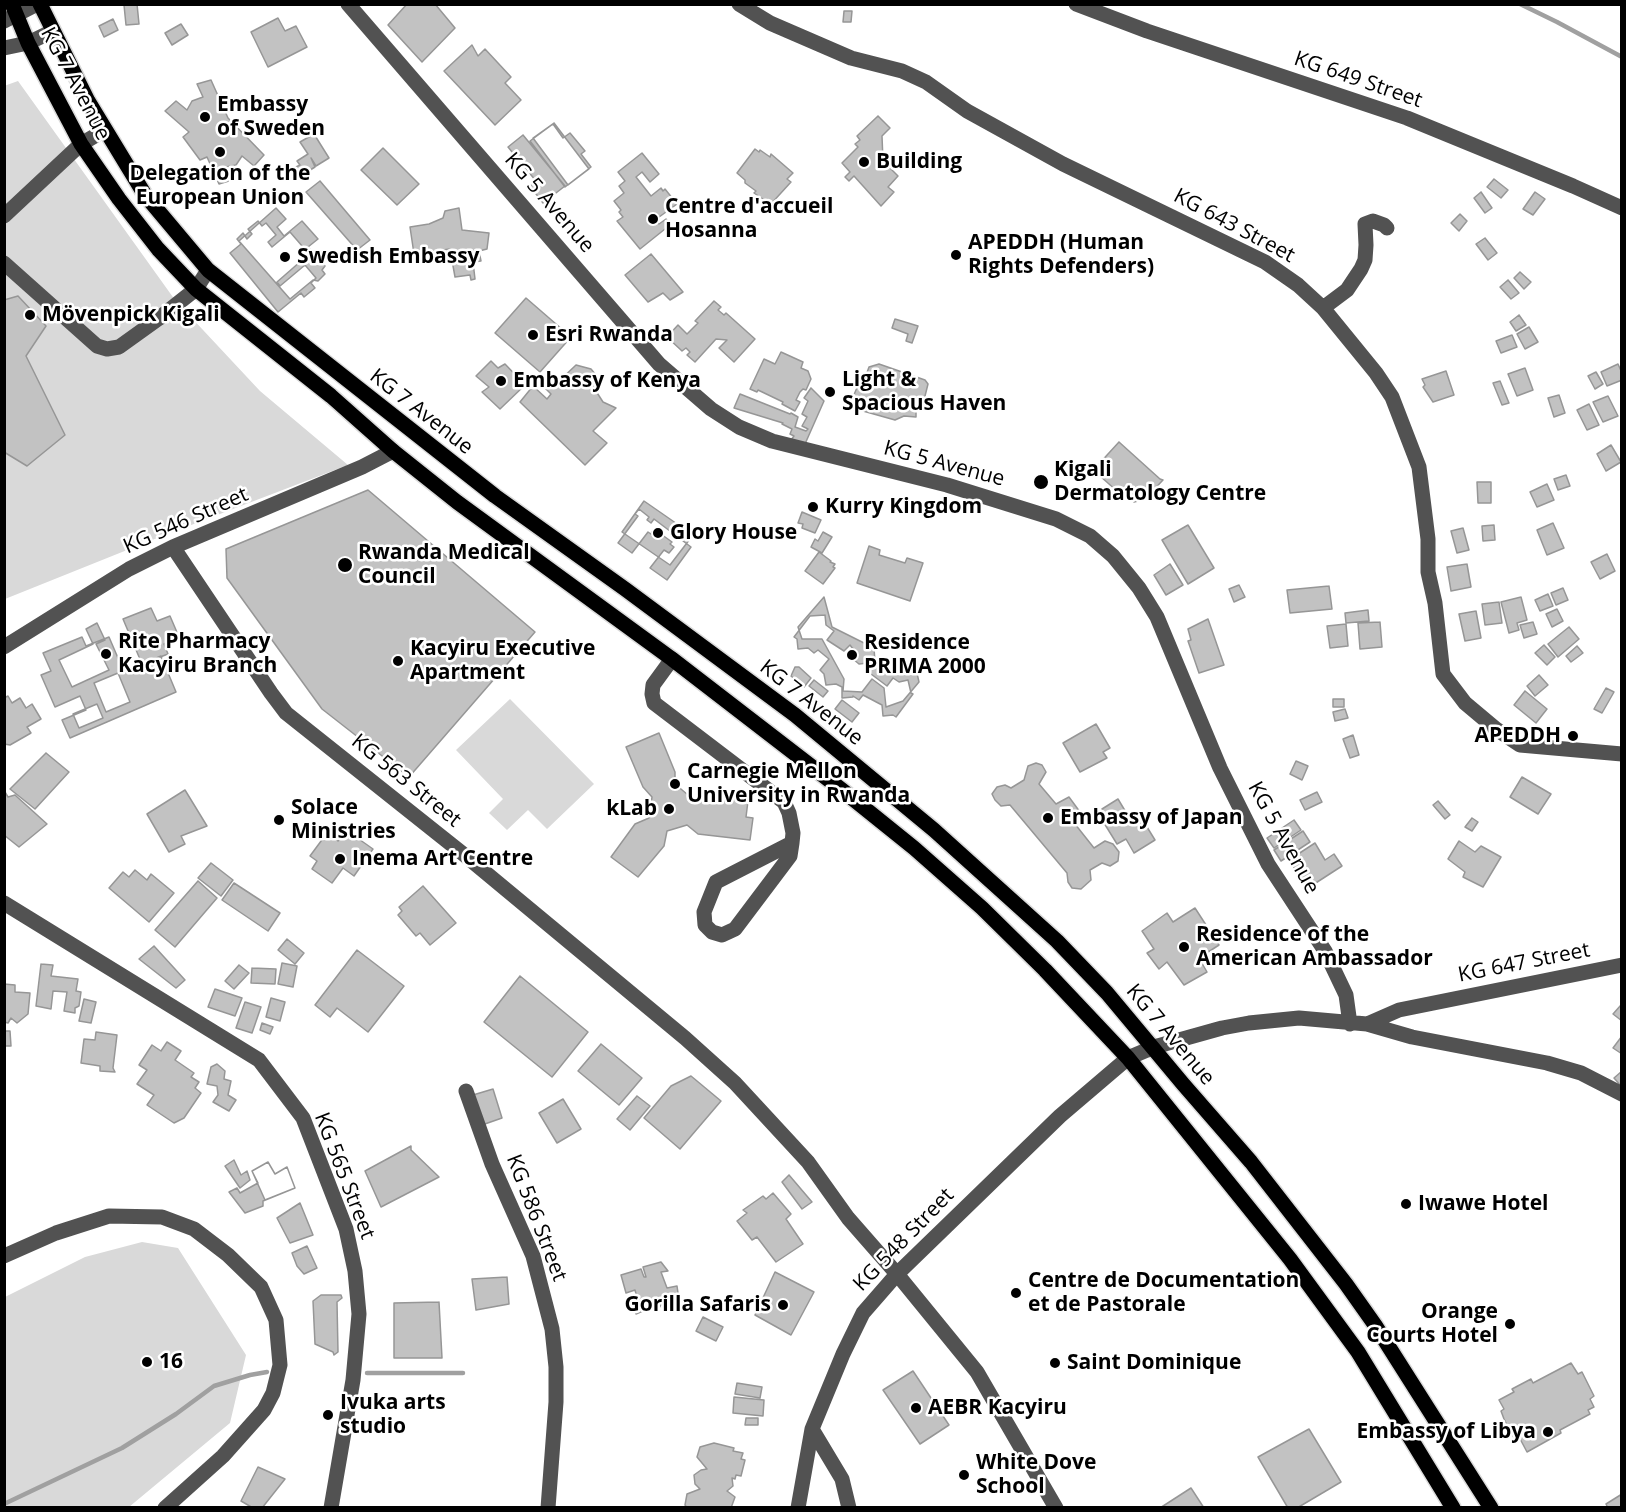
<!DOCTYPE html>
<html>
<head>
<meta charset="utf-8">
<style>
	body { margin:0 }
	#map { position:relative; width:1626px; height:1512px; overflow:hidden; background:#fff; font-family:"Open Sans",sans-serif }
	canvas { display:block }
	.frame { position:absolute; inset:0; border:6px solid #000; pointer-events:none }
</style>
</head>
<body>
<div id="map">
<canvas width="1626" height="1512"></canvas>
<div class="frame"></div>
</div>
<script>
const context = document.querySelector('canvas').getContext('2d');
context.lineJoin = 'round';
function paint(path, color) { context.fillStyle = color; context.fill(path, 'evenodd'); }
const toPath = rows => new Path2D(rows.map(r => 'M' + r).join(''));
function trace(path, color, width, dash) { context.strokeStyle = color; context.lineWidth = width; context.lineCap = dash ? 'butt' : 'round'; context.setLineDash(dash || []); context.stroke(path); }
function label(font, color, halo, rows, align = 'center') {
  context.font = font + ' "Open Sans",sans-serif'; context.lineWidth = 5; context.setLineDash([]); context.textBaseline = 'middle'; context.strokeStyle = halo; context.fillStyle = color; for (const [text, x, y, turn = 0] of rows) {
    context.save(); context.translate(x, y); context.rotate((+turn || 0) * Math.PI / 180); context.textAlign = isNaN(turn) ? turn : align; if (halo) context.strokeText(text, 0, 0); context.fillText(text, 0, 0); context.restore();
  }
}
paint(toPath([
	[18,81,175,300,260,391,348,465,152,540,5,599,4,86],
	[510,699,594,784,547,829,528,810,507,830,489,813,503,799,456,750],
	[142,1242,178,1248,246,1355,230,1423,129,1507,5,1507,5,1297,85,1257]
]), '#d9d9d9');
trace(toPath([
	[1520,4,1557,22,1622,57],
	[367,1373,463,1373],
	[4,1504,122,1448,176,1414,214,1386,250,1375,267,1372]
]), '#a0a0a0', 4.5);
const building = toPath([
	[137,4,139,24,126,25,124,5,137,4],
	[407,4,435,4,455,28,422,62,388,25,407,4],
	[844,11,852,11,851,22,843,22,844,11],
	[278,18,285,31,296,26,307,47,268,67,251,32,278,18],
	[113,19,118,30,104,37,99,26,113,19],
	[181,24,188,35,172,45,165,33,181,24],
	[472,45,478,56,485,49,511,77,505,83,521,100,495,125,444,71,472,45],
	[211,80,228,118,264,155,254,166,242,156,236,165,226,167,232,180,219,184,207,157,200,160,183,137,189,132,165,111,176,101,187,110,192,101,203,97,197,84,211,80],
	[878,116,890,128,882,136,883,161,898,176,888,187,894,192,881,206,854,176,849,181,845,177,850,172,842,163,858,147,855,144,860,140,857,136,878,116],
	[554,123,589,169,568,185,533,138,554,123],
	[553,124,563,138,570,133,585,151,581,154,591,167,565,187,530,141,553,124],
	[314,134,329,158,316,166,311,158,315,167,299,177,294,168,300,165,297,161,308,154,300,142,314,134],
	[523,135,565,186,543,203,530,186,536,181,508,147,523,135],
	[383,148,419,184,397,205,361,170,383,148],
	[755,149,759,152,760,150,770,157,771,154,793,173,787,179,791,182,770,205,767,199,766,201,754,193,756,191,745,183,745,180,737,173,755,149],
	[642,153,659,174,650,182,642,172,636,177,651,196,661,188,663,191,665,189,677,204,655,220,659,224,666,219,670,225,640,249,617,221,623,217,619,212,621,210,614,201,624,193,619,186,625,181,618,172,642,153],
	[1494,179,1508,190,1501,198,1487,187,1494,179],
	[320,181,370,240,357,250,306,192,320,181],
	[1481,192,1492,208,1485,213,1474,198,1481,192],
	[1535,192,1545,199,1533,215,1523,209,1535,192],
	[276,208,286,219,277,227,284,236,302,221,318,239,308,247,325,266,322,270,325,274,318,281,313,280,290,299,239,241,276,208],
	[459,208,462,230,489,233,487,249,479,251,481,261,473,262,475,279,471,280,470,275,455,277,450,249,414,254,410,227,429,224,443,218,445,211,459,208],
	[1460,214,1467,221,1459,231,1451,223,1460,214],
	[258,221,262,226,266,223,276,235,268,242,272,247,290,232,309,254,277,282,280,286,305,265,316,278,311,283,315,288,304,297,301,293,278,312,230,253,241,244,237,239,243,233,247,239,252,234,248,229,258,221],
	[1485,238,1497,253,1488,260,1476,244,1485,238],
	[651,254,683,292,670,300,663,293,648,302,625,275,651,254],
	[1520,272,1531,282,1524,289,1514,278,1520,272],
	[1508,280,1519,293,1511,299,1500,287,1508,280],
	[18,296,46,326,26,356,65,435,27,466,4,452,4,300,18,296],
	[526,298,571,337,540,372,495,333,526,298],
	[714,301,721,307,718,310,724,315,726,313,755,339,734,362,719,348,727,340,716,339,695,362,687,355,690,352,686,348,682,351,667,337,678,325,687,334,698,323,695,321,714,301],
	[1519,315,1526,325,1516,331,1510,322,1519,315],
	[895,319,918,326,912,343,906,341,908,334,892,328,895,319],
	[1529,327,1538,342,1525,349,1517,334,1529,327],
	[1512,335,1517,347,1501,353,1496,341,1512,335],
	[781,352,803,362,801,368,808,371,811,379,806,390,803,389,800,392,796,400,800,402,795,411,782,404,783,402,758,390,757,392,750,389,764,359,775,364,781,352],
	[491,361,498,368,505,364,525,385,500,409,482,392,489,387,476,376,491,361],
	[879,364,925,380,928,384,925,396,928,398,928,402,923,407,916,410,916,417,904,416,895,420,863,411,861,406,857,404,858,398,853,397,862,376,865,378,869,367,879,364],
	[1618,364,1622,373,1622,380,1607,386,1601,372,1618,364],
	[576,365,591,369,601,381,594,388,603,402,616,408,593,431,607,443,585,465,520,402,533,386,547,399,551,394,539,382,548,374,557,383,576,365],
	[1525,368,1533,390,1517,396,1508,374,1525,368],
	[1446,371,1454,395,1433,402,1423,387,1425,385,1422,379,1446,371],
	[1596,372,1603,384,1595,389,1588,376,1596,372],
	[1500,381,1509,403,1502,405,1493,383,1500,381],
	[811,388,824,401,805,444,791,440,794,436,790,434,792,429,782,424,783,423,734,408,740,394,790,414,791,413,798,417,795,427,806,431,808,429,802,426,807,417,802,414,808,401,804,398,811,388],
	[1559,395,1565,413,1554,417,1548,398,1559,395],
	[1608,396,1618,416,1603,422,1593,402,1608,396],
	[1589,404,1599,425,1587,430,1577,410,1589,404],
	[1119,442,1160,479,1163,480,1145,499,1140,494,1136,495,1138,501,1134,502,1120,490,1118,492,1100,476,1104,472,1097,466,1119,442],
	[1611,445,1621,462,1606,471,1597,454,1611,445],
	[1566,475,1570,486,1558,490,1554,479,1566,475],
	[1477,482,1491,482,1491,503,1478,503,1477,482],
	[1547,484,1554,500,1537,507,1530,492,1547,484],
	[368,490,535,632,409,777,322,709,227,578,226,549,368,490],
	[644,501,693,535,670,565,622,532,644,501],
	[639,509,649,517,647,520,651,523,654,519,691,547,667,580,650,568,664,550,669,553,674,547,670,544,672,542,654,529,651,534,648,532,632,553,618,543,638,516,635,514,639,509],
	[802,512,821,520,815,533,802,528,803,524,798,523,802,512],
	[1553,523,1564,548,1547,555,1537,530,1553,523],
	[1188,525,1214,568,1188,584,1162,540,1188,525],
	[1494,525,1495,540,1483,541,1482,526,1494,525],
	[1463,528,1469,550,1457,553,1451,531,1463,528],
	[823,532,832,537,822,553,811,547,815,539,818,541,823,532],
	[869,546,880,550,879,555,905,563,907,558,923,563,910,601,857,583,869,546],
	[819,552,831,561,830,562,835,564,833,567,835,568,823,584,805,571,819,552],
	[1607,554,1615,571,1600,579,1591,562,1607,554],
	[1170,564,1183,585,1166,595,1154,575,1170,564],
	[1467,564,1471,587,1451,591,1447,567,1467,564],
	[1239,585,1245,597,1234,602,1229,589,1239,585],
	[1329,586,1332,609,1290,613,1287,590,1329,586],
	[1563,588,1568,600,1556,605,1551,593,1563,588],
	[1548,594,1553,606,1540,611,1535,600,1548,594],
	[824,597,832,627,874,648,875,662,887,671,897,667,916,669,919,682,903,701,886,707,884,688,872,679,862,692,843,691,844,679,822,639,802,639,798,627,824,597],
	[1521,597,1527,620,1517,623,1519,630,1509,633,1501,602,1521,597],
	[1499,602,1502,623,1485,625,1482,604,1499,602],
	[151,608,157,621,170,616,179,637,164,644,168,654,142,664,123,619,151,608],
	[1557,609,1563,621,1552,627,1546,614,1557,609],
	[1368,610,1369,621,1346,623,1345,613,1368,610],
	[1476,611,1481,638,1465,641,1459,614,1476,611],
	[825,615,826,625,834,631,827,640,844,651,850,645,853,649,853,659,859,664,868,663,871,674,887,686,893,678,899,682,908,680,911,693,913,694,896,717,893,715,883,716,882,705,863,695,859,700,853,696,853,697,842,698,842,687,836,684,826,685,824,674,820,670,829,659,818,650,814,653,808,648,798,649,797,639,794,637,810,616,825,615],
	[1208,619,1224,665,1199,673,1188,641,1191,640,1188,629,1208,619],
	[1380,622,1382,647,1360,649,1358,623,1380,622],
	[1533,622,1537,634,1524,638,1520,625,1533,622],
	[97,623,105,640,96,644,109,670,72,687,59,660,93,644,86,629,97,623],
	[1346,624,1348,646,1330,648,1327,626,1346,624],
	[1569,627,1579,639,1558,657,1548,644,1569,627],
	[82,637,86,646,109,637,124,672,161,656,176,692,70,738,62,720,86,710,80,696,55,707,41,675,51,671,43,653,82,637],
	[1544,645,1555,657,1547,665,1535,653,1544,645],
	[1577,646,1583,653,1571,662,1566,656,1577,646],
	[795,667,799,667,811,678,804,687,791,676,795,667],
	[118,673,130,702,106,712,94,683,118,673],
	[1539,675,1548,685,1535,696,1527,686,1539,675],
	[814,680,828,691,823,697,809,686,814,680],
	[1606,688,1614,692,1602,713,1594,709,1606,688],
	[1525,691,1547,709,1536,723,1514,705,1525,691],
	[8,696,12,703,20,698,26,708,32,704,41,719,27,727,31,733,10,745,4,744,4,698,8,696],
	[1333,699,1344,699,1344,707,1333,707,1333,699],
	[842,700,859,713,852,722,835,709,842,700],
	[97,704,103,718,79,728,73,714,97,704],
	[1345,709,1348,718,1335,721,1333,712,1345,709],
	[1096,724,1110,748,1103,752,1107,758,1080,772,1063,743,1096,724],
	[659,733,675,772,675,784,694,800,704,796,748,801,746,817,753,818,750,840,698,834,687,825,667,831,664,846,638,877,611,857,635,824,649,818,652,797,643,787,626,747,659,733],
	[1353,735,1359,755,1350,758,1343,739,1353,735],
	[46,753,69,772,35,809,10,789,46,753],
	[1296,761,1308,766,1302,780,1290,774,1296,761],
	[1036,763,1042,765,1046,772,1039,784,1056,804,1069,797,1080,812,1071,819,1094,848,1105,841,1113,844,1119,852,1118,861,1110,866,1102,863,1090,870,1091,880,1081,889,1072,888,1068,882,1067,873,1010,805,1001,806,995,800,992,794,997,787,1005,785,1011,788,1024,780,1028,766,1036,763],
	[1522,777,1551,794,1538,814,1510,797,1522,777],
	[185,790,207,826,181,836,185,844,169,852,147,814,185,790],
	[5,792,8,797,15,795,47,824,19,847,4,835,5,792],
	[1317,792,1322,802,1305,810,1300,800,1317,792],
	[1118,799,1130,819,1139,814,1155,840,1134,853,1126,839,1117,844,1104,823,1109,820,1102,809,1118,799],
	[1438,801,1450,815,1445,819,1433,805,1438,801],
	[1472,818,1478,822,1472,831,1465,827,1472,818],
	[1294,820,1301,830,1274,848,1267,838,1294,820],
	[346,830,373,849,354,876,343,868,332,883,312,869,317,861,310,856,327,833,338,841,346,830],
	[1303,831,1310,842,1281,861,1274,850,1303,831],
	[1459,841,1475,852,1481,846,1501,857,1483,887,1463,877,1465,872,1448,859,1459,841],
	[1315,843,1325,860,1334,854,1342,866,1308,888,1289,860,1315,843],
	[211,863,233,880,221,896,198,878,211,863],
	[135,870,147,880,151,874,174,893,149,922,109,888,123,872,129,877,135,870],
	[198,881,217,898,175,947,155,930,198,881],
	[234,883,280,913,268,931,222,900,234,883],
	[423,886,456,923,430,945,420,933,416,936,398,915,402,911,399,907,423,886],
	[1195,908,1219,945,1199,958,1207,972,1184,985,1167,962,1159,969,1147,953,1154,949,1142,931,1167,913,1173,922,1195,908],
	[287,939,304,953,295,964,278,950,287,939],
	[154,946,185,980,176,988,139,959,154,946],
	[357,950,404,986,368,1032,337,1008,330,1017,315,1005,357,950],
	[282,963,297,966,293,987,278,984,282,963],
	[41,964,53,965,51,976,78,979,76,991,81,992,79,1006,75,1008,75,1013,64,1011,67,992,53,991,51,1009,36,1006,41,964],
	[239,965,249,973,234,989,225,981,239,965],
	[252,968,276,969,275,984,251,983,252,968],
	[520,976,588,1032,552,1077,484,1022,520,976],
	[4,984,15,985,15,992,30,993,28,1014,17,1023,11,1018,8,1023,4,1022,4,984],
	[215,989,242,998,235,1016,208,1007,215,989],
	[271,998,285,1002,280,1021,266,1017,271,998],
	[84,999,96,1002,91,1023,79,1021,84,999],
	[245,1002,261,1007,252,1033,236,1028,245,1002],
	[1621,1005,1622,1005,1622,1021,1613,1014,1621,1005],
	[262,1023,273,1027,270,1034,260,1030,262,1023],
	[4,1031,10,1031,11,1046,4,1046,4,1031],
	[96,1032,117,1035,113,1068,115,1072,100,1071,100,1066,81,1063,84,1039,95,1040,96,1032],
	[1622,1036,1622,1054,1613,1048,1622,1036],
	[167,1042,181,1051,175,1060,194,1073,191,1077,199,1082,195,1088,201,1093,184,1118,174,1123,147,1105,154,1095,137,1084,147,1070,139,1065,152,1045,161,1051,167,1042],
	[601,1044,642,1078,619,1105,578,1071,601,1044],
	[217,1064,225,1071,224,1079,231,1081,228,1095,236,1100,229,1111,213,1102,218,1095,217,1086,207,1084,211,1067,217,1064],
	[1622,1071,1622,1085,1621,1086,1614,1078,1622,1071],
	[691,1076,721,1101,680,1149,644,1118,671,1086,691,1076],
	[493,1089,502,1118,482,1125,473,1095,493,1089],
	[637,1096,650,1106,630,1130,617,1119,637,1096],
	[563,1099,581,1129,557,1143,539,1113,563,1099],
	[411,1146,411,1150,439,1177,381,1207,365,1171,411,1146],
	[234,1160,241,1175,247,1171,250,1180,240,1188,225,1166,234,1160],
	[268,1162,275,1174,287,1167,295,1188,265,1200,252,1171,268,1162],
	[268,1162,275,1174,287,1167,295,1188,263,1201,263,1206,245,1213,229,1192,237,1188,240,1193,258,1183,252,1171,268,1162],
	[789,1175,812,1202,802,1209,782,1182,789,1175],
	[773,1193,791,1214,786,1219,803,1244,776,1262,757,1237,752,1240,737,1221,747,1213,743,1210,763,1196,766,1199,773,1193],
	[300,1203,313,1235,290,1243,277,1218,300,1203],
	[307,1246,317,1268,304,1274,297,1266,292,1253,307,1246],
	[661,1262,668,1271,661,1272,667,1288,677,1286,679,1300,662,1303,659,1308,657,1305,636,1314,633,1306,638,1301,635,1290,626,1293,621,1275,641,1269,644,1277,646,1277,643,1267,661,1262],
	[775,1272,814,1292,791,1335,755,1315,775,1272],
	[507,1277,509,1304,476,1310,472,1279,507,1277],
	[321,1295,341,1295,342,1298,337,1302,338,1352,334,1355,333,1352,315,1344,313,1301,321,1295],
	[439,1302,442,1358,394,1358,394,1303,439,1302],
	[703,1317,723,1327,716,1341,696,1331,703,1317],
	[1571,1363,1578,1374,1582,1372,1594,1396,1590,1399,1594,1407,1588,1410,1590,1414,1560,1430,1561,1433,1527,1452,1518,1435,1514,1438,1504,1419,1501,1411,1504,1409,1499,1400,1514,1392,1512,1389,1531,1379,1533,1383,1571,1363],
	[913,1371,949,1425,920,1444,883,1390,913,1371],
	[737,1383,762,1387,760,1398,735,1394,737,1383],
	[734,1397,764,1400,763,1416,733,1413,734,1397],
	[746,1418,758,1418,758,1425,745,1425,746,1418],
	[1309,1429,1341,1482,1297,1508,1288,1508,1258,1457,1309,1429],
	[714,1443,734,1448,733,1451,743,1453,741,1459,745,1460,741,1476,736,1475,735,1479,732,1478,733,1486,727,1491,735,1497,731,1508,687,1508,685,1505,687,1494,700,1489,695,1484,694,1475,701,1470,707,1469,697,1457,700,1447,714,1443],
	[258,1467,285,1479,262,1508,253,1508,241,1501,258,1467],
	[1191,1488,1204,1508,1160,1508,1191,1488],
	[1622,1494,1622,1508,1608,1508,1606,1504,1622,1494]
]);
paint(building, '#c2c2c2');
trace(building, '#969696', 1.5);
const major = toPath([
	[12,4,28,43,81,144,119,199,158,249,196,289,331,396,393,451,457,502,672,659,842,790,914,848,982,908,1045,970,1128,1058,1290,1259,1358,1352,1453,1508],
	[40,4,88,101,145,195,208,270,495,496,625,589,795,715,934,830,1057,941,1107,993,1183,1084,1251,1162,1346,1284,1375,1325,1491,1508]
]);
trace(major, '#dbdbdb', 18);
trace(toPath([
	[348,4,659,364,711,409,739,427,772,441,947,485,1056,519,1090,536,1113,556,1139,588,1157,617,1220,768,1268,864,1325,951,1346,995,1350,1024],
	[739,4,770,23,851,58,902,71,926,82,967,111,1063,164,1265,262,1298,285,1323,308,1376,373,1392,397,1419,467,1428,539,1428,572,1435,603,1443,674,1465,703,1496,729,1520,745,1622,754],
	[1076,4,1147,31,1407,118,1573,186,1622,208],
	[4,21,37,4],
	[4,48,28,43,53,31],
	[4,216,81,144,105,130],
	[4,263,97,346,107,349,119,347,158,319,196,289,208,270],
	[1323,308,1347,290,1361,269,1365,260,1366,245,1365,224,1373,221,1384,225,1387,228],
	[173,547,271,693,286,713,462,853,685,1038,735,1083,808,1162,848,1218,897,1274,977,1372,1056,1508],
	[4,647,129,569,173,547,362,467,393,451],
	[672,659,653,685,652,694,654,703,784,802,789,813,793,833,792,843,790,856,735,929,722,935,712,932,705,925,704,912,716,882,792,843],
	[4,903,259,1060,303,1118,346,1229,355,1271,359,1314,353,1380,331,1508],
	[1367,1024,1399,1010,1622,965],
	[466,1091,492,1164,533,1256,552,1329,556,1367,556,1402,548,1508],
	[4,1256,56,1233,109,1216,162,1217,194,1229,228,1255,261,1287,276,1320,280,1365,273,1393,264,1410,223,1456,165,1508],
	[812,1429,842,1479,849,1508],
	[798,1508,812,1429,843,1354,863,1313,897,1274,1060,1116,1128,1058,1154,1047,1222,1028,1249,1023,1299,1018,1367,1024,1412,1037,1547,1063,1581,1073,1622,1094]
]), '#525252', 15);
trace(major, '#000', 15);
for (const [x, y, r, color] of [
	[205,117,6,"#000"],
	[220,152,6,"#000"],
	[864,162,6,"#000"],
	[653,219,6,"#000"],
	[956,255,6,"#000"],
	[285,257,6,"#000"],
	[30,315,6,"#000"],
	[533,335,6,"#000"],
	[501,381,6,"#000"],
	[830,392,6,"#000"],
	[1041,482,8,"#000"],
	[813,507,6,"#000"],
	[658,533,6,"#000"],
	[345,565,8,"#000"],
	[106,654,6,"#000"],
	[852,655,6,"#000"],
	[398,661,6,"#000"],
	[1573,736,6,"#000"],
	[675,784,6,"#000"],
	[669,809,6,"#000"],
	[1048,818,6,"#000"],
	[279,820,6,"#000"],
	[340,859,6,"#000"],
	[1184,947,6,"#000"],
	[1406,1204,6,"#000"],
	[1016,1293,6,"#000"],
	[783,1305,6,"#000"],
	[1510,1324,6,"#000"],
	[147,1362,6,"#000"],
	[1055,1363,6,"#000"],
	[916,1408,6,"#000"],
	[328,1415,6,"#000"],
	[1548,1432,6,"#000"],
	[964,1475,6,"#000"]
]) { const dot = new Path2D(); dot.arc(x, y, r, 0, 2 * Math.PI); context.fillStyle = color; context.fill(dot); trace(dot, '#fff', 2); }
label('21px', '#000', '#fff', [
	["KG 649 Street",1358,80,19],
	["KG 7 Avenue",75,84,62],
	["KG 5 Avenue",549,203,49],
	["KG 643 Street",1234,226,28],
	["KG 7 Avenue",421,412,38],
	["KG 5 Avenue",944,464,15],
	["KG 546 Street",186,521,-24],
	["KG 7 Avenue",811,703,38],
	["KG 563 Street",406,781,39],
	["KG 5 Avenue",1283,838,61],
	["KG 647 Street",1524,963,-11],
	["KG 7 Avenue",1170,1035,50],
	["KG 565 Street",344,1176,69],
	["KG 586 Street",536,1218,69],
	["KG 548 Street",904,1240,-46]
]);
label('bold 21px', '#000', '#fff', [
	["Embassy",217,105],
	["of Sweden",217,129],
	["Building",876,162],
	["Delegation of the",220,174,"center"],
	["European Union",220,198,"center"],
	["Centre d'accueil",665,207],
	["Hosanna",665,231],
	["APEDDH (Human",968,243],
	["Rights Defenders)",968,267],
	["Swedish Embassy",297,257],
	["Mövenpick Kigali",42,315],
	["Esri Rwanda",545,335],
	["Light &",842,380],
	["Spacious Haven",842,404],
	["Embassy of Kenya",513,381],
	["Kigali",1054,470],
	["Dermatology Centre",1054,494],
	["Kurry Kingdom",825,507],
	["Glory House",670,533],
	["Rwanda Medical",358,553],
	["Council",358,577],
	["Rite Pharmacy",118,642],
	["Kacyiru Branch",118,666],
	["Residence",864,643],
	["PRIMA 2000",864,667],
	["Kacyiru Executive",410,649],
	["Apartment",410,673],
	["APEDDH",1561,736,"right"],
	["Carnegie Mellon",687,772],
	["University in Rwanda",687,796],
	["Solace",291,808],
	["Ministries",291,832],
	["kLab",657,809,"right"],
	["Embassy of Japan",1060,818],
	["Inema Art Centre",352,859],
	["Residence of the",1196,935],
	["American Ambassador",1196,959],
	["Iwawe Hotel",1418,1204],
	["Centre de Documentation",1028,1281],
	["et de Pastorale",1028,1305],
	["Gorilla Safaris",771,1305,"right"],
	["Orange",1498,1312,"right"],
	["Courts Hotel",1498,1336,"right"],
	["16",159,1362],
	["Saint Dominique",1067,1363],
	["Ivuka arts",340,1403],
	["studio",340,1427],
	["AEBR Kacyiru",928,1408],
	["Embassy of Libya",1536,1432,"right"],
	["White Dove",976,1463],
	["School",976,1487]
], 'left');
</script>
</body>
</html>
